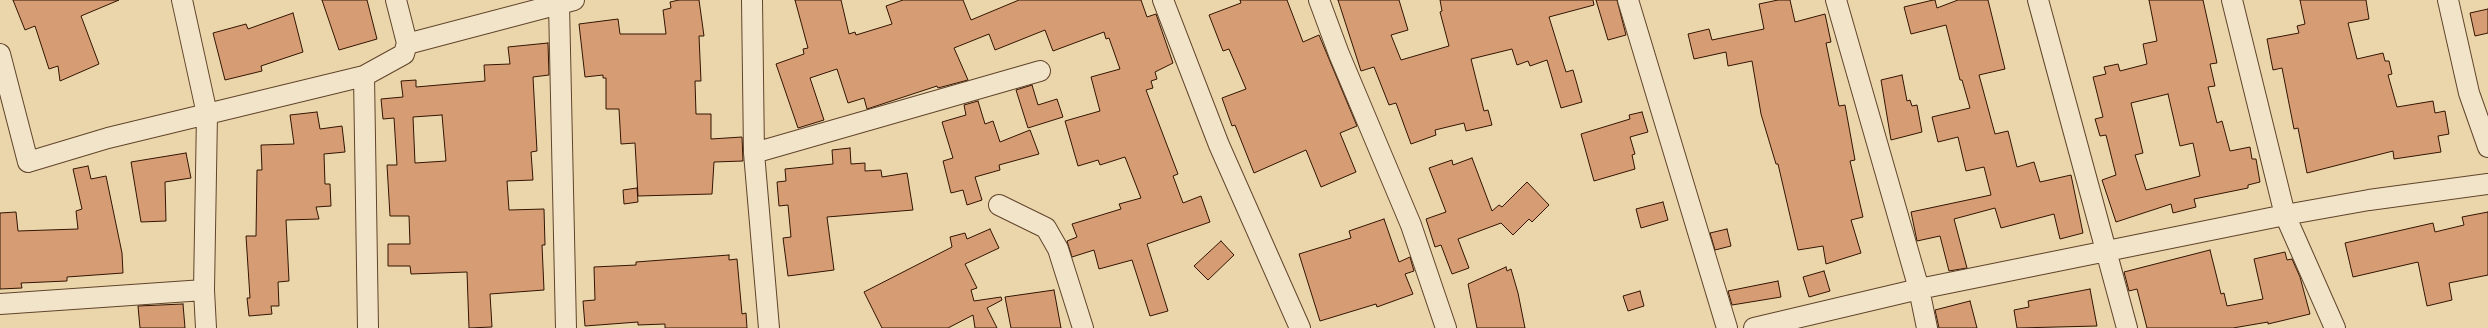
<!DOCTYPE html>
<html>
<head>
<meta charset="utf-8">
<style>
	body { margin:0 }
	canvas { display:block; background:#ead6aa }
</style>
</head>
<body>
<canvas width="2488" height="328"></canvas>
<script>
const context = document.querySelector('canvas').getContext('2d');
context.lineJoin = 'round';
function paint(path, color) { context.fillStyle = color; context.fill(path, 'evenodd'); }
const toPath = rows => new Path2D(rows.map(r => 'M' + r).join(''));
function trace(path, color, width, dash) { context.strokeStyle = color; context.lineWidth = width; context.lineCap = dash ? 'butt' : 'round'; context.setLineDash(dash || []); context.stroke(path); }
const building = toPath([
	[13,0,119,0,81,16,99,64,60,81,58,66,49,69,35,26,25,30,13,0],
	[322,0,367,0,377,39,339,50,322,0],
	[679,0,699,0,704,36,699,36,701,81,695,81,696,114,711,114,711,139,742,137,743,161,714,162,712,194,638,196,635,143,621,144,619,109,606,109,606,78,603,78,603,75,585,77,579,24,618,19,620,34,666,34,663,10,671,8,670,2,679,0],
	[795,0,841,0,849,34,855,32,856,35,892,24,886,6,903,0,963,0,971,20,1019,0,1141,0,1147,17,1156,14,1173,63,1155,72,1157,79,1151,81,1153,88,1146,90,1178,174,1173,176,1183,203,1201,196,1210,222,1147,244,1168,311,1150,316,1132,260,1099,269,1094,250,1072,257,1067,241,1077,237,1072,224,1121,209,1119,204,1141,198,1125,157,1100,165,1098,160,1078,166,1065,121,1100,111,1091,77,1120,69,1109,38,1106,39,1104,32,1053,51,1045,30,995,50,989,34,954,48,968,80,938,88,937,86,867,109,864,98,848,103,837,69,810,78,824,120,798,128,776,64,804,54,803,49,808,48,795,0],
	[1240,0,1287,0,1303,42,1319,35,1357,126,1340,133,1356,172,1321,187,1306,150,1254,173,1235,125,1232,126,1222,98,1246,89,1229,49,1223,51,1209,15,1241,3,1240,0],
	[1338,0,1399,0,1408,30,1391,35,1401,60,1449,46,1440,12,1442,11,1440,0,1593,0,1594,5,1549,17,1566,72,1573,70,1582,102,1561,108,1547,60,1530,66,1528,61,1517,65,1512,49,1471,59,1484,111,1488,110,1492,125,1466,131,1464,123,1435,130,1436,135,1411,144,1396,103,1389,105,1374,67,1361,71,1338,0],
	[1596,0,1617,0,1626,35,1608,40,1596,0],
	[1778,0,1790,0,1795,22,1825,14,1831,42,1826,43,1839,106,1845,105,1855,160,1850,161,1863,217,1851,220,1861,253,1826,264,1823,246,1798,250,1778,164,1776,164,1761,114,1752,61,1728,66,1726,52,1694,59,1688,34,1709,29,1712,40,1764,29,1759,4,1778,0],
	[1933,0,1935,0,1937,8,1958,0,1988,0,2005,69,1979,75,1995,134,2008,131,2017,167,2034,162,2040,182,2071,175,2083,233,2060,239,2054,214,2001,228,1995,208,1954,219,1967,268,1949,271,1940,236,1917,241,1911,212,1991,195,1984,167,1966,171,1958,137,1938,142,1932,117,1970,108,1962,80,1960,80,1946,25,1911,34,1904,7,1933,0],
	[2149,0,2203,0,2217,63,2210,64,2215,86,2208,87,2217,123,2222,121,2230,151,2250,147,2252,159,2256,159,2260,182,2248,185,2248,188,2194,199,2196,207,2173,213,2171,204,2116,222,2102,180,2116,175,2106,135,2100,136,2095,119,2103,117,2093,77,2106,74,2104,67,2118,64,2120,71,2147,64,2143,44,2157,41,2149,0],
	[2168,94,2180,146,2193,143,2200,176,2146,190,2135,155,2143,153,2131,103,2168,94],
	[2300,0,2366,0,2369,19,2348,23,2357,59,2383,53,2385,61,2389,61,2392,74,2388,75,2397,107,2433,101,2435,113,2445,111,2449,134,2438,136,2441,152,2394,159,2393,151,2307,173,2298,128,2294,129,2282,68,2273,70,2267,39,2299,33,2297,26,2305,24,2300,0],
	[2488,9,2488,33,2475,36,2470,13,2488,9],
	[293,13,303,52,261,66,262,71,225,80,213,33,246,24,248,29,293,13],
	[548,43,549,75,533,77,537,151,531,152,533,180,507,181,509,210,544,209,545,245,542,245,544,290,490,294,492,327,469,328,467,272,411,274,410,266,388,266,388,244,410,244,409,216,390,216,387,165,397,165,394,118,383,119,381,99,403,97,401,81,416,80,416,87,485,81,484,65,510,64,508,47,548,43],
	[442,115,446,161,415,163,413,117,442,115],
	[1902,75,1907,101,1910,100,1912,106,1917,105,1922,132,1891,140,1881,80,1902,75],
	[1032,85,1038,105,1057,99,1063,117,1028,128,1016,90,1032,85],
	[978,101,985,124,993,121,1000,142,1030,130,1039,154,999,165,1000,170,975,177,982,200,967,205,963,190,951,193,943,161,953,158,942,122,966,115,964,105,978,101],
	[317,112,320,129,342,126,345,152,324,154,325,184,330,184,331,206,316,207,319,219,286,220,289,281,278,282,279,306,271,306,272,314,249,316,247,298,250,298,246,236,256,236,257,170,262,170,261,145,294,144,290,115,317,112],
	[1642,112,1648,132,1630,137,1635,154,1632,155,1635,169,1594,181,1581,134,1630,119,1629,115,1642,112],
	[850,148,851,164,865,163,865,171,881,170,882,177,907,173,913,210,827,217,834,270,788,276,783,238,791,237,788,205,779,206,777,182,786,181,785,169,833,164,832,150,850,148],
	[186,153,191,178,165,182,166,221,141,222,131,162,186,153],
	[1472,158,1492,211,1499,205,1502,207,1527,182,1549,205,1532,222,1529,219,1513,235,1501,223,1458,239,1469,268,1452,274,1441,245,1435,247,1426,219,1446,212,1429,168,1452,160,1453,165,1472,158],
	[88,166,91,179,106,176,122,253,123,273,67,277,67,281,21,283,22,288,0,289,0,213,16,212,18,231,78,229,76,211,82,209,73,169,88,166],
	[637,188,638,202,624,204,623,190,637,188],
	[1663,202,1668,220,1641,228,1636,209,1663,202],
	[2488,212,2488,275,2449,283,2452,300,2427,306,2418,262,2353,277,2345,243,2433,223,2435,232,2464,225,2462,217,2488,212],
	[1384,219,1399,262,1410,257,1414,271,1405,274,1413,294,1377,307,1376,304,1320,321,1299,254,1351,238,1349,231,1384,219],
	[990,229,999,248,965,264,977,288,971,290,974,301,1001,297,1002,300,987,308,997,328,975,328,973,315,948,328,882,328,864,292,952,247,950,237,965,233,967,239,990,229],
	[1727,229,1731,246,1715,250,1710,233,1727,229],
	[1221,241,1234,255,1208,280,1194,266,1221,241],
	[2210,250,2221,294,2224,293,2227,306,2263,299,2254,259,2285,252,2287,260,2292,259,2300,277,2310,314,2268,324,2268,322,2233,328,2147,328,2137,289,2129,291,2124,272,2210,250],
	[729,255,729,260,737,259,742,314,746,313,747,328,665,328,665,324,638,325,638,322,585,326,583,301,595,300,594,267,636,265,636,262,729,255],
	[1506,267,1507,271,1511,269,1518,293,1525,328,1477,328,1468,284,1506,267],
	[1824,271,1830,291,1809,297,1803,277,1824,271],
	[1778,281,1781,297,1732,305,1728,291,1778,281],
	[2090,289,2097,326,2017,328,2014,310,2029,307,2028,301,2090,289],
	[1054,290,1061,328,1011,328,1005,297,1054,290],
	[1640,291,1644,306,1628,311,1623,296,1640,291],
	[1970,301,1977,328,1939,328,1935,310,1970,301],
	[183,304,185,328,140,328,138,306,183,304]
]);
paint(building, '#d69d75');
trace(building, '#331401', 1);
const street = toPath([
	[182,0,207,114,204,290,206,328],
	[752,0,754,153,769,328],
	[1163,0,1219,145,1300,328],
	[1319,0,1339,54,1411,225,1446,328],
	[1628,0,1727,328],
	[1836,0,1919,289,1927,328],
	[2038,0,2127,328],
	[2232,0,2285,215,2335,328],
	[2448,0,2469,93,2488,147],
	[559,4,566,328],
	[407,44,574,0],
	[0,54,28,162,108,138,364,76,404,54,407,43,396,0],
	[364,76,368,328],
	[754,153,1040,71],
	[999,205,1046,228,1058,249,1083,328],
	[0,304,204,290],
	[1754,328,1919,289,2285,215,2369,200,2488,184]
]);
trace(street, '#61442b', 22);
trace(street, '#f1e4c8', 20);
</script>
</body>
</html>
